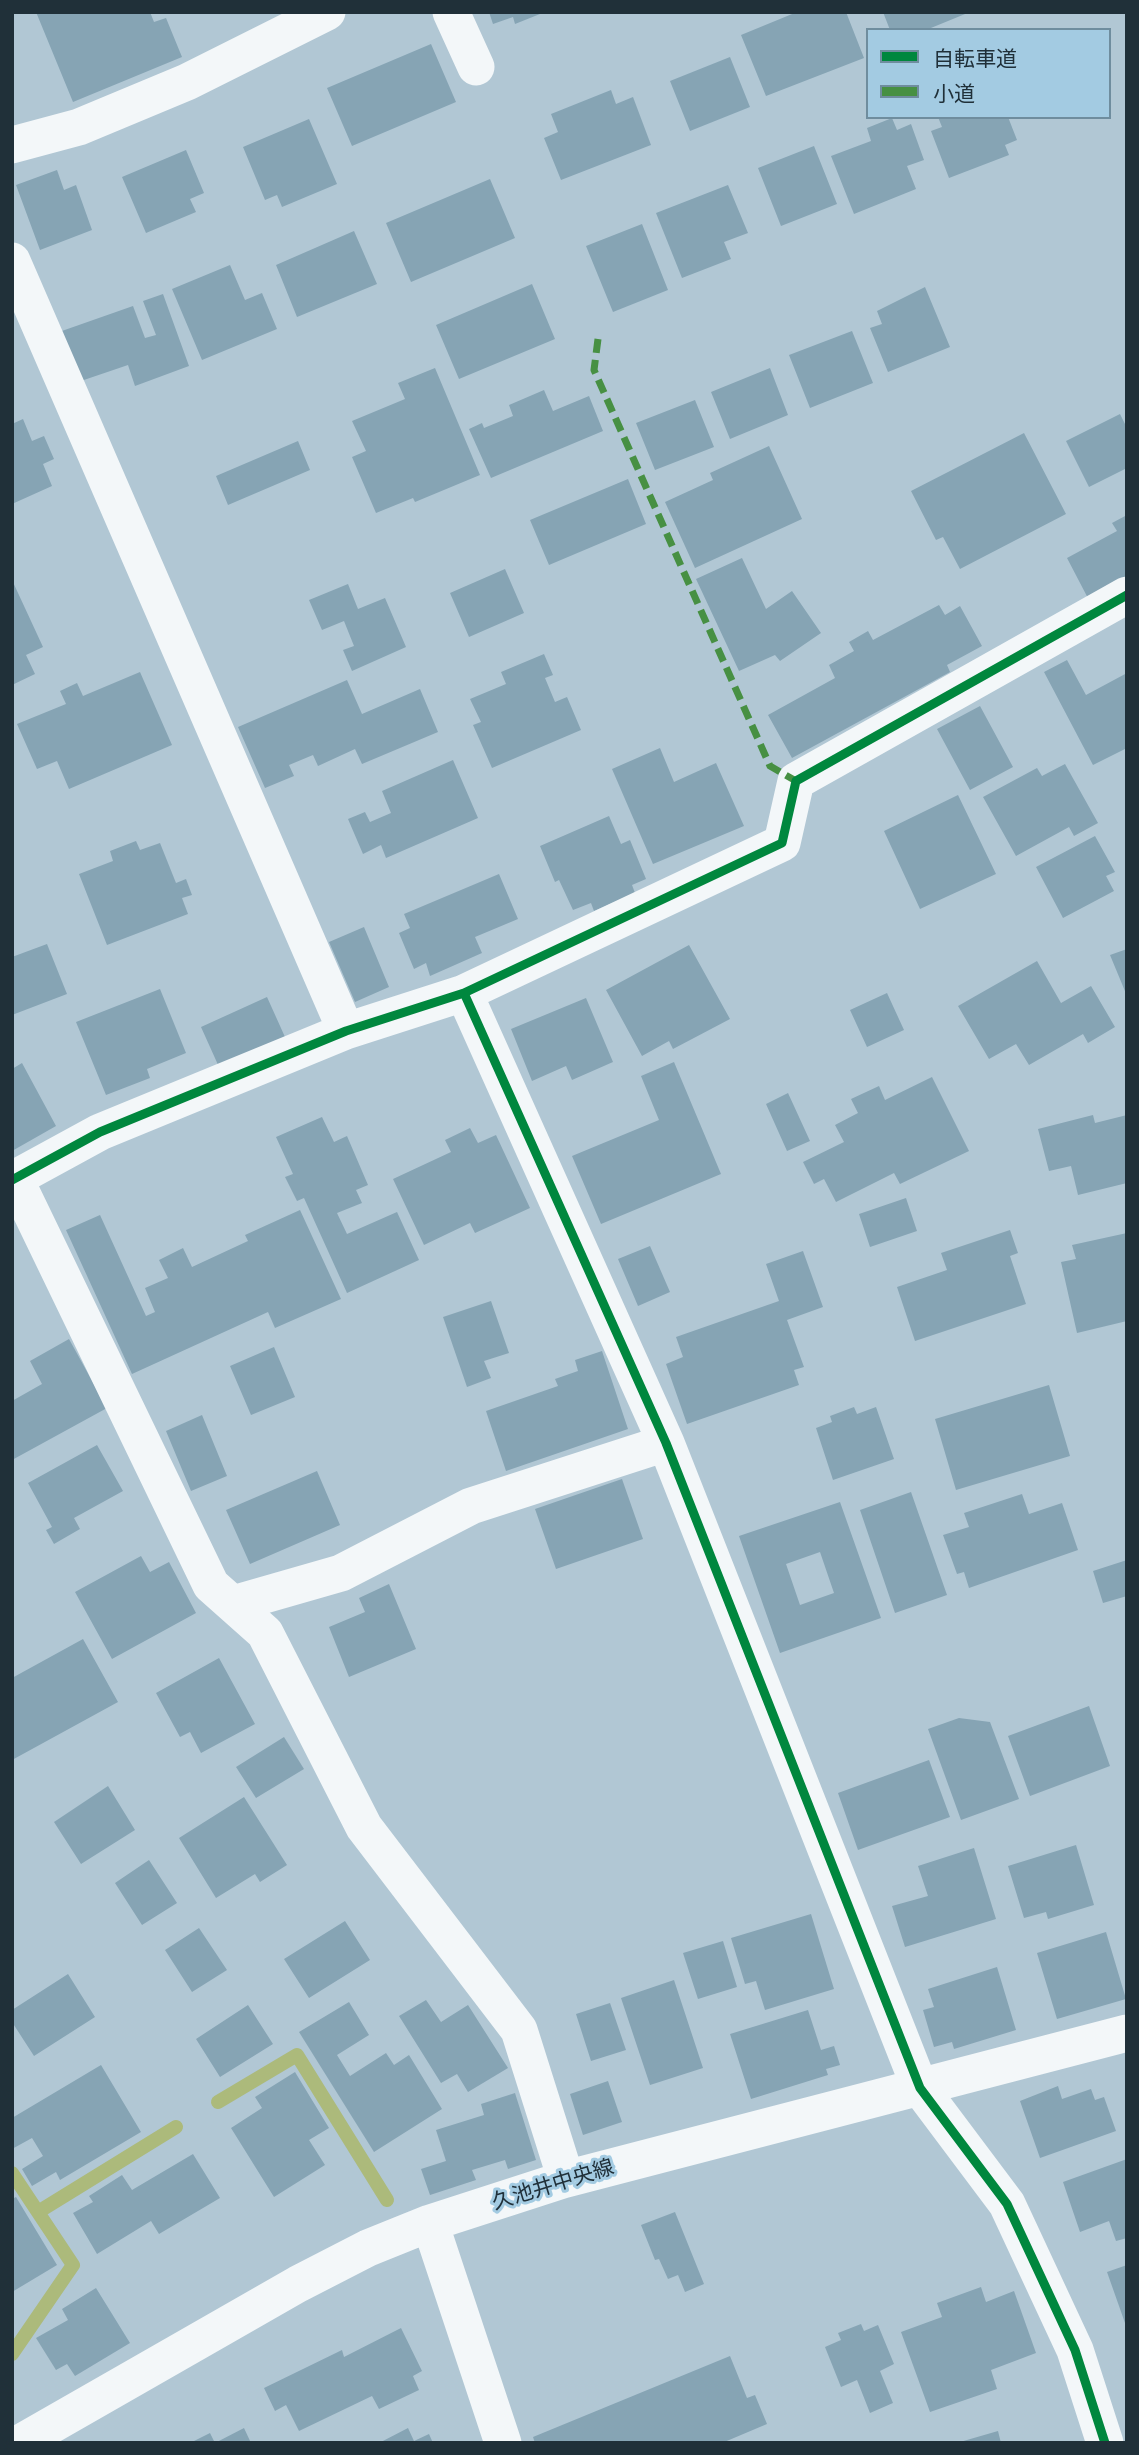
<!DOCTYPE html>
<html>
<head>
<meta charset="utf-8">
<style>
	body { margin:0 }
	#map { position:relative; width:1139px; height:2455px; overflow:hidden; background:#b1c7d4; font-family:"Alegreya Sans","Noto Sans JP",sans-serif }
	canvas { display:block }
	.frame { position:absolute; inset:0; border:14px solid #203039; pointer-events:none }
	.legend { position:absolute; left:866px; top:28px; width:245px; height:91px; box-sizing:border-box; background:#a3cbe2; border:2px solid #6f8d9e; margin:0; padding:9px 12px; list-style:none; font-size:21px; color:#203039 }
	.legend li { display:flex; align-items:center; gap:14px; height:35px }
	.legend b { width:35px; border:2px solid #6f8d9e }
</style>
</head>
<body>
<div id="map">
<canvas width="1139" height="2455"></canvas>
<div class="frame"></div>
<ul class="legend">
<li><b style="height:9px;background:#00873e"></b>自転車道</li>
<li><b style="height:9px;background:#479043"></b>小道</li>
</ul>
</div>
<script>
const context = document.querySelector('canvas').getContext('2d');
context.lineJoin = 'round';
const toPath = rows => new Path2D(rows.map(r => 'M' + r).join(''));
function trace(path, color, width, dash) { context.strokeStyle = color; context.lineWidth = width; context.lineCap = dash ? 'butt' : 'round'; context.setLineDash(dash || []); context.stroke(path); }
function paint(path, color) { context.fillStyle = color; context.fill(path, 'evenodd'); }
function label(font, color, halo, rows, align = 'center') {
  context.font = font + ' "Alegreya Sans","Noto Sans JP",sans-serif'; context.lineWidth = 6; context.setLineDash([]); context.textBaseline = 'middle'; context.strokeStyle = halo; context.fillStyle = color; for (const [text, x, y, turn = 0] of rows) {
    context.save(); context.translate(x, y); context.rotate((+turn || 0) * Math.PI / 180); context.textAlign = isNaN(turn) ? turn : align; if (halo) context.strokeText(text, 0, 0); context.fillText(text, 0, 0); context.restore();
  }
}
trace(toPath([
	[218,2102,297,2055,387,2200],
	[12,2173,73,2265,12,2354],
	[38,2212,176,2127]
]), '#acba7b', 14);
paint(toPath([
	[36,12,150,12,154,22,166,18,182,57,73,102],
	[489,12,545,12,515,24,513,17,493,24],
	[797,12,846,12,864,58,766,96,741,35],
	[883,12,970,12,926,30,890,30],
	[431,44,456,102,352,146,327,88],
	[730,57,750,107,690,131,670,81],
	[611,90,616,104,633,97,651,145,561,180,544,138,558,132,551,114],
	[938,117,1008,117,1017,140,1005,145,1009,155,949,178,931,131,942,127],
	[892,118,897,130,911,124,924,160,907,166,916,189,854,214,831,156,871,141,867,128],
	[309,119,337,184,282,207,277,195,265,200,243,147],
	[814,146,837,204,781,226,758,168],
	[186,150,204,193,190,199,196,212,146,233,122,177],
	[57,170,64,190,76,185,92,230,40,250,16,185],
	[490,179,515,238,411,282,386,223],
	[728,185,748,233,724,242,731,259,682,278,656,213],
	[642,224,668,290,613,312,586,246],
	[354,231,377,284,297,317,276,265],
	[230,265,245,300,262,293,277,329,202,360,172,289],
	[532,284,555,339,459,379,436,325],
	[925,287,950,347,888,372,870,328,882,324,877,311],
	[163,294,189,366,135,386,128,365,78,382,59,332,133,306,145,338,156,335,143,301],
	[852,331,873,383,810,408,789,355],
	[435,368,480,475,415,502,413,498,376,513,352,457,366,451,352,421,405,399,398,383],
	[770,368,788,415,730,439,711,392],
	[544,390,553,411,589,396,603,431,491,478,469,429,482,423,484,428,513,416,509,405],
	[695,400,714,447,655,470,636,423],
	[1120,414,1127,428,1127,468,1089,487,1066,441],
	[23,419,32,441,44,436,54,459,43,464,52,486,12,504,12,424],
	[1024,433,1066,514,960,569,943,537,936,540,911,491],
	[298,441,310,470,228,505,216,476],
	[769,446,802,519,695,568,665,502,713,480,710,473],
	[628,479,646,524,549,565,530,520],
	[1127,515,1127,585,1091,604,1067,558,1117,531,1112,523],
	[742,558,766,609,792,591,821,633,780,661,775,655,739,671,696,579],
	[505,569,524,613,469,637,450,593],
	[12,580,43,647,26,655,35,674,12,685],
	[348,584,358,609,385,598,406,647,352,671,343,650,354,646,344,621,322,630,309,600],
	[939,605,945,615,960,606,982,646,947,665,950,672,792,758,768,715,835,678,829,665,854,651,849,642,868,631,873,640],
	[544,654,553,675,545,678,555,702,567,697,581,730,492,768,473,725,481,722,470,699,506,684,501,672],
	[1067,660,1086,695,1127,673,1127,748,1093,765,1044,672],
	[140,672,172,745,69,789,57,761,37,769,17,724,66,704,60,691,77,683,83,696],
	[347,680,362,714,420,689,438,732,362,764,355,749,318,766,313,755,289,765,294,776,265,788,238,727],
	[980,706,1013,767,970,790,937,729],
	[660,748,674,782,716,763,744,826,653,864,612,769],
	[453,760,478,818,386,858,381,845,363,854,348,819,365,812,370,822,391,813,382,791],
	[1065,764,1098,823,1074,836,1069,827,1016,856,983,797,1037,768,1042,776],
	[958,795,996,874,920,909,884,831],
	[609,816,621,844,630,840,646,879,632,885,635,893,594,911,591,903,573,910,559,880,555,882,540,846],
	[1095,836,1115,872,1106,876,1114,891,1063,918,1036,867],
	[136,841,140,850,160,843,176,883,186,879,192,895,182,898,188,914,107,945,79,874,113,861,110,851],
	[499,874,518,919,475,937,482,953,430,976,426,963,414,969,399,933,410,928,404,914],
	[364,927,389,987,355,1002,329,942],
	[47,944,67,994,12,1015,12,957],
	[689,945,730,1019,673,1049,669,1041,642,1056,606,990],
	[1127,949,1127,996,1110,955],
	[1037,961,1061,1003,1091,986,1115,1027,1088,1043,1083,1034,1029,1065,1016,1044,989,1059,958,1006],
	[160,989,186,1053,147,1069,150,1078,106,1095,76,1022],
	[887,993,904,1030,867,1047,850,1010],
	[267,997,285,1037,219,1067,201,1027],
	[586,998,613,1062,572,1080,566,1066,532,1081,511,1029],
	[674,1062,721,1174,601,1224,572,1156,659,1120,641,1076],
	[22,1063,56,1126,12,1151,12,1069],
	[932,1077,969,1151,900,1184,894,1173,836,1202,824,1179,814,1184,803,1162,844,1142,835,1125,858,1113,851,1099,879,1086,885,1100],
	[788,1093,810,1141,787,1151,766,1104],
	[1093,1115,1095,1123,1127,1115,1127,1183,1078,1195,1071,1166,1049,1171,1038,1129],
	[322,1117,334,1142,347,1136,368,1185,356,1190,362,1203,337,1213,347,1234,397,1212,419,1260,347,1293,304,1198,297,1201,285,1177,293,1174,276,1137],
	[470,1128,478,1143,496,1135,530,1208,475,1233,470,1223,424,1245,393,1179,451,1152,445,1140],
	[906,1198,917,1231,870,1247,859,1214],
	[300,1210,341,1299,275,1328,268,1312,132,1374,66,1230,100,1215,146,1316,155,1312,145,1288,168,1278,159,1260,183,1248,192,1267,248,1241,245,1235],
	[1010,1230,1018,1253,1010,1256,1026,1304,915,1341,897,1287,947,1270,941,1253],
	[1127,1233,1127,1321,1077,1333,1061,1262,1076,1259,1072,1245],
	[650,1246,670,1292,638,1306,618,1259],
	[803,1251,823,1307,787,1320,804,1367,794,1370,799,1385,687,1424,666,1364,683,1357,676,1337,779,1301,766,1264],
	[491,1301,509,1353,484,1361,491,1378,467,1387,443,1317],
	[69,1339,107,1408,12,1460,12,1401,42,1384,30,1361],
	[274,1347,295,1397,251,1415,230,1366],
	[602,1351,628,1429,506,1471,486,1411,558,1386,555,1379,578,1371,575,1360],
	[1049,1385,1070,1456,956,1490,935,1419],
	[854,1407,857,1414,876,1407,894,1459,833,1480,816,1428,832,1422,830,1416],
	[202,1415,227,1476,191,1491,166,1431],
	[97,1445,123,1491,74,1518,80,1529,54,1544,46,1530,52,1527,28,1483],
	[317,1471,340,1525,250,1564,226,1510],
	[622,1479,643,1539,556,1569,535,1509],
	[911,1492,947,1595,895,1613,860,1510],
	[1022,1494,1029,1514,1062,1503,1078,1550,969,1588,964,1572,957,1574,943,1535,969,1527,964,1513],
	[840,1502,881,1618,780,1653,739,1536],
	[820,1552,834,1593,800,1605,786,1564],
	[141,1556,150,1572,169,1562,196,1613,112,1659,75,1592],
	[1127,1560,1127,1596,1103,1603,1093,1571],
	[389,1584,416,1649,349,1677,329,1627,365,1612,359,1598],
	[83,1639,118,1702,12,1760,12,1678],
	[219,1658,255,1724,201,1753,190,1732,180,1737,156,1693],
	[1089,1706,1110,1766,1030,1796,1008,1736],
	[959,1718,990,1722,1019,1799,961,1820,928,1729],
	[284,1737,304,1769,256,1798,236,1767],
	[929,1760,950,1817,858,1850,838,1793],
	[108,1786,135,1830,81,1864,54,1822],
	[244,1797,287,1865,260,1882,255,1874,216,1898,179,1838],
	[1076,1845,1094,1905,1048,1919,1046,1912,1024,1918,1008,1866],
	[974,1848,996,1919,905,1947,892,1906,928,1896,918,1866],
	[149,1860,177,1903,142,1925,115,1883],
	[811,1914,834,1989,765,2010,756,1981,745,1984,731,1938],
	[345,1921,370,1960,309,1998,284,1959],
	[199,1928,227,1970,192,1992,165,1950],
	[1106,1932,1126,1999,1057,2019,1037,1953],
	[723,1941,737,1987,698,1999,683,1953],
	[997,1967,1016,2030,954,2049,952,2042,934,2047,923,2010,934,2007,928,1989],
	[68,1974,95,2017,34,2056,12,2022,12,2010],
	[674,1980,703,2068,650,2085,621,1998],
	[426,2000,441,2022,468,2005,508,2068,468,2092,457,2074,441,2083,399,2016],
	[349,2002,369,2035,337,2055,350,2076,386,2053,394,2065,409,2055,442,2109,374,2152,299,2032],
	[610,2003,626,2050,591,2061,576,2014],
	[248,2005,273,2044,220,2077,196,2039],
	[808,2010,821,2050,834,2046,840,2065,826,2069,828,2075,751,2099,730,2034],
	[101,2065,141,2132,60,2180,56,2172,32,2186,22,2169,43,2156,32,2138,12,2149,12,2118],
	[295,2072,329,2128,309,2140,325,2165,274,2197,231,2128,262,2108,255,2097],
	[608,2081,622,2122,583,2135,570,2094],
	[1058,2086,1062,2099,1091,2089,1095,2100,1104,2097,1116,2131,1040,2158,1020,2101],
	[515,2093,536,2160,508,2169,505,2160,472,2170,476,2180,430,2195,421,2169,446,2161,436,2130,484,2115,481,2104],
	[193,2154,220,2198,159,2234,151,2221,97,2254,73,2213,93,2202,89,2196,122,2175,132,2190],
	[1127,2159,1127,2238,1116,2241,1109,2221,1080,2232,1063,2182],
	[16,2197,57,2265,12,2292,12,2199],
	[675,2212,704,2284,685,2292,678,2275,668,2279,659,2259,655,2260,641,2225],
	[1127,2265,1127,2322,1125,2323,1107,2272],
	[981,2287,986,2302,1014,2291,1036,2353,991,2370,997,2389,930,2412,901,2332,942,2317,937,2303],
	[96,2288,130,2343,75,2376,67,2364,56,2370,36,2338,68,2320,62,2309],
	[861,2324,864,2331,878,2325,894,2364,880,2371,893,2403,870,2413,857,2380,841,2387,825,2347,841,2340,838,2333],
	[401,2328,422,2371,413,2376,419,2390,379,2409,372,2396,299,2431,286,2405,275,2411,264,2388,342,2350,344,2357],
	[730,2356,747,2398,755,2395,767,2424,722,2443,535,2443,533,2437],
	[244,2428,251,2443,215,2443],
	[408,2428,414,2441,429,2434,433,2443,379,2443],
	[998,2431,1001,2443,961,2443,960,2442],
	[210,2433,215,2443,190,2443]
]), '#86a4b4');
trace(toPath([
	[451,12,476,67],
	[12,145,79,127,187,82,327,12],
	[12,261,346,1031],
	[464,993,666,1443,920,2088,1007,2204,1075,2350,1105,2443],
	[15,1179,211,1585,265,1633,364,1827,519,2030,566,2179],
	[12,1180,100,1132,346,1031,464,993,782,843,796,781,1127,595],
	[233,1604,341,1573,471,1506,666,1443],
	[430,2223,503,2443],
	[20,2443,298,2284,368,2248,430,2223,566,2179,1127,2033]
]), '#f3f7f9', 37);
trace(toPath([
	[598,339,594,370,770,766,796,781]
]), '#479043', 7, [14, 7]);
trace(toPath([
	[464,993,666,1443,920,2088,1007,2204,1075,2350,1105,2443],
	[12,1180,100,1132,346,1031,464,993,782,843,796,781,1127,595]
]), '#00873e', 9);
label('21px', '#203039', '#a3cbe2', [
	["久池井中央線",553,2185,-17]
]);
</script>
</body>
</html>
